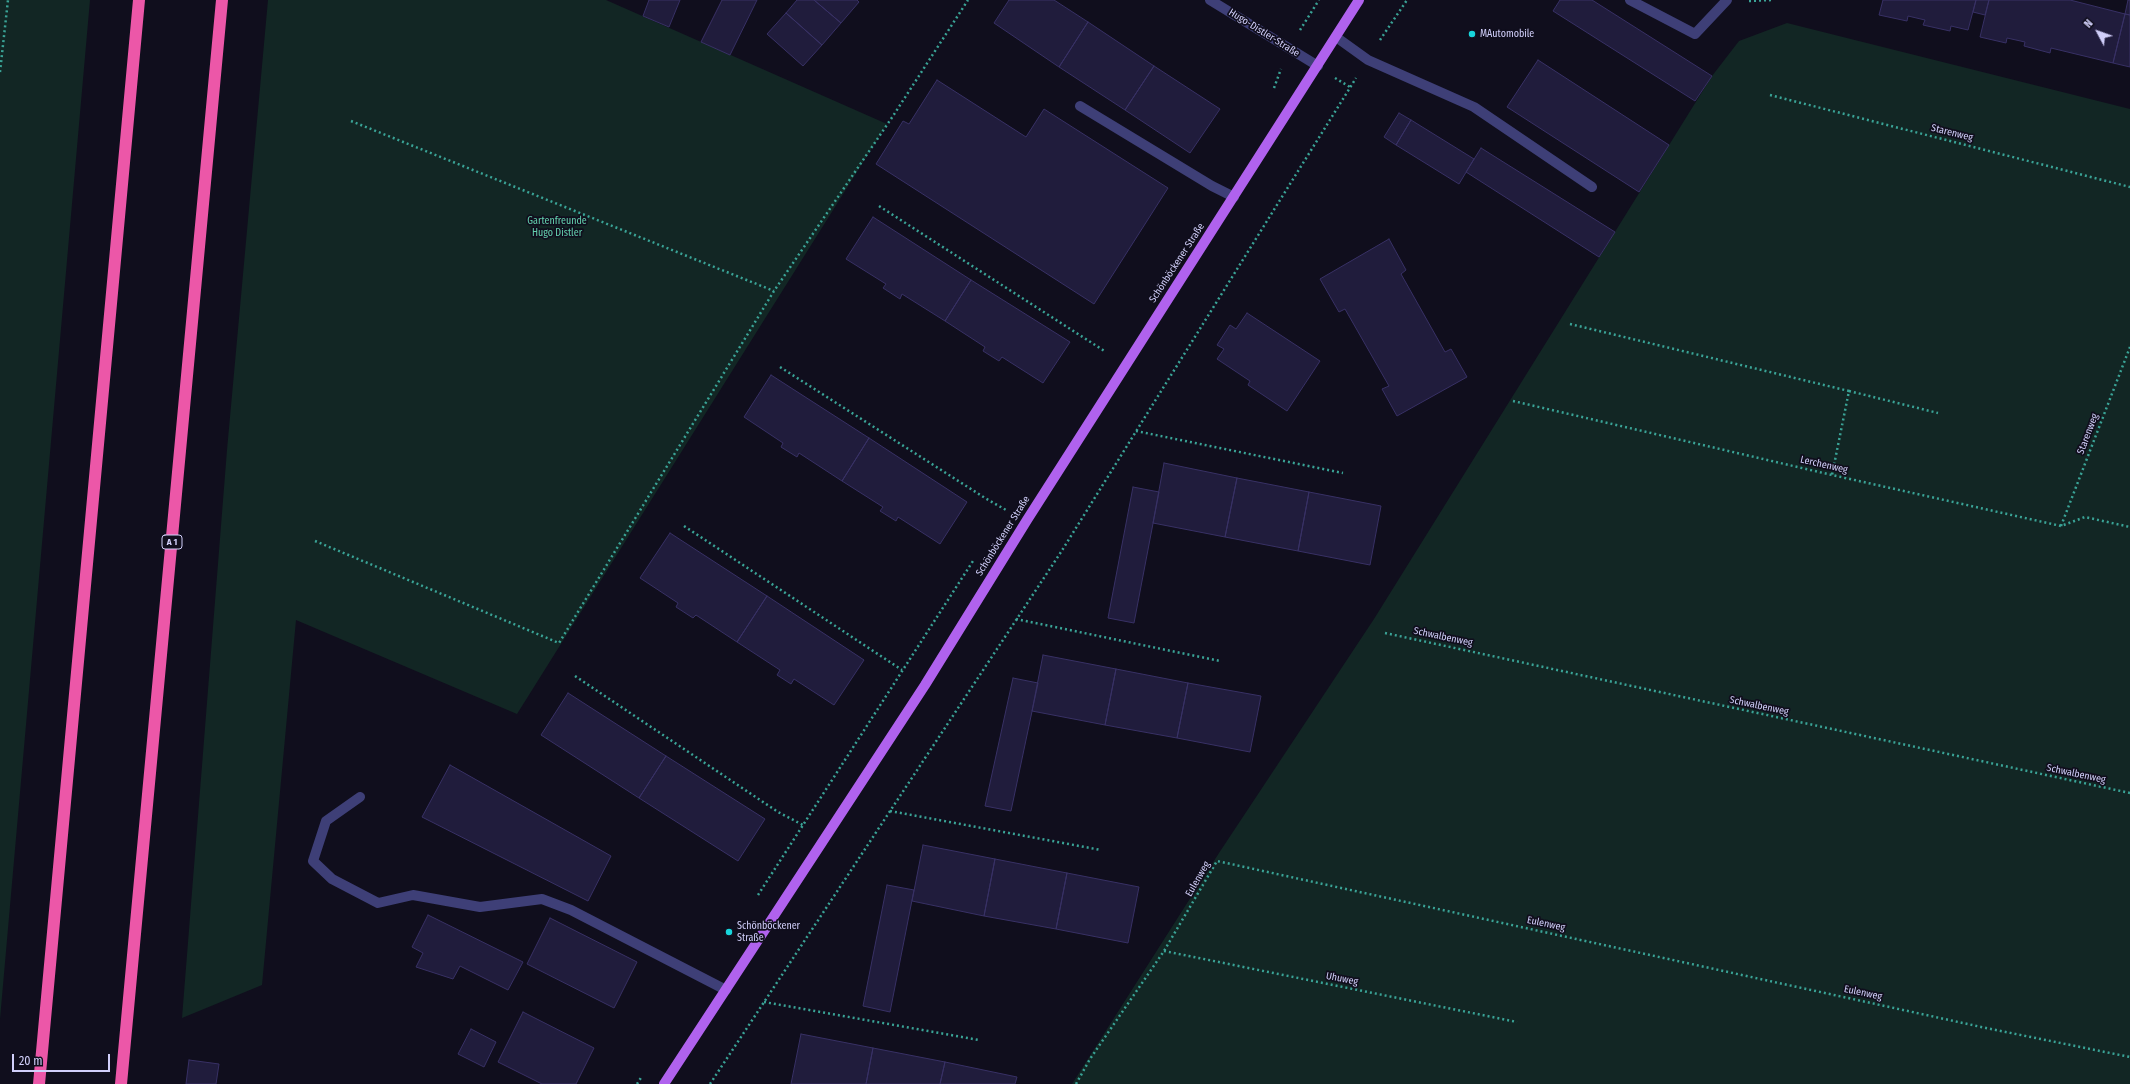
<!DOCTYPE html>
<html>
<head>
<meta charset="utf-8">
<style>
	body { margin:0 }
	#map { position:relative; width:2130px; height:1084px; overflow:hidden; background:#100e1d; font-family:"Fira Sans Condensed",sans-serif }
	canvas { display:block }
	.north { position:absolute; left:2078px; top:12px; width:40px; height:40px; -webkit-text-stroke:3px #100e1d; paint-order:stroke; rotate:311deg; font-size:11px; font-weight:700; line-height:16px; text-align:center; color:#d1cffa }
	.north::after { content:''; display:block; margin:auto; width:14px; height:18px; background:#d1cffa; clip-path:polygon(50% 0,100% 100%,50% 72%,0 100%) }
	.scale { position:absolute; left:12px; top:1054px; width:98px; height:18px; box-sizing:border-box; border:2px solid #d1cffa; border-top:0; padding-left:5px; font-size:12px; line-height:14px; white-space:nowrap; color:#d1cffa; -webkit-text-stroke:3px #100e1d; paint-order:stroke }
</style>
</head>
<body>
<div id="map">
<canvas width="2130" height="1084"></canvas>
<div class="north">N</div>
<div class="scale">20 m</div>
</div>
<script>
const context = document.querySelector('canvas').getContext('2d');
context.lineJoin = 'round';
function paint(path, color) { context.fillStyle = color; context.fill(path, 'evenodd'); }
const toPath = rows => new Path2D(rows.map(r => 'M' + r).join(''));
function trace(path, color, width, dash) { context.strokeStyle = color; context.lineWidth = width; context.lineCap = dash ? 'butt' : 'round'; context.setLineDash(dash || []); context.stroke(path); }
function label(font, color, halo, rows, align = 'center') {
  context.font = font + ' "Fira Sans Condensed",sans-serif'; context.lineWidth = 3.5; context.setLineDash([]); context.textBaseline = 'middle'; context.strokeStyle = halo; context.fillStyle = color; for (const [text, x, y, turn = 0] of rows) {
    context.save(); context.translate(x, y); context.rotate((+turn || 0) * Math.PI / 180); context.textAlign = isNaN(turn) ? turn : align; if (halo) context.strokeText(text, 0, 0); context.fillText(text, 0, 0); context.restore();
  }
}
paint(toPath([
	[0,0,90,0,0,1019],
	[268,0,606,0,887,124,517,714,296,620,262,985,182,1018,227,450],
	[1787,23,2130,109,2130,1084,1072,1084,1219,853,1374,619,1712,76,1739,41]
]), '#122624');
const building = toPath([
	[649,0,680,0,669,27,643,16,649,0],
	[722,0,757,0,730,55,701,42,722,0],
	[797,0,814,0,841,23,822,45,786,13,797,0],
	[814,0,857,0,859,2,841,23,814,0],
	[1009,0,1054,0,1088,22,1059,67,994,23,1009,0],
	[1560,0,1592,0,1712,76,1695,101,1553,11,1560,0],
	[1883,0,1976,0,1968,30,1951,26,1950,31,1923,25,1925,20,1908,16,1907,21,1879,15,1883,0],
	[1976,0,1989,0,1985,15,1973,12,1976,0],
	[1989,0,2070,0,2125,14,2113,63,2051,48,2050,53,2024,46,2025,42,2007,38,2006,43,1980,37,1989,0],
	[2128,0,2130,0,2130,15,2125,14,2128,0],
	[786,13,822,45,803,66,767,34,786,13],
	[2125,14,2130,15,2130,67,2113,63,2125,14],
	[1088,22,1154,66,1125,110,1059,67,1088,22],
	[1538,60,1669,145,1639,192,1507,107,1538,60],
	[1154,66,1220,109,1190,153,1125,110,1154,66],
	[937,80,1026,137,1044,109,1168,188,1094,304,876,164,903,121,909,124,937,80],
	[1399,113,1411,120,1396,145,1384,137,1399,113],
	[1411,120,1474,159,1459,184,1396,145,1411,120],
	[1481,148,1615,232,1599,257,1466,172,1481,148],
	[873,217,971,280,945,321,902,294,900,299,883,288,886,284,846,259,873,217],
	[1389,239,1406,270,1401,274,1445,352,1451,349,1467,377,1397,416,1382,389,1389,386,1345,309,1339,312,1320,279,1389,239],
	[971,280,1070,342,1043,383,1002,357,999,361,983,351,985,347,945,321,971,280],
	[1247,313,1320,361,1287,411,1248,385,1250,381,1217,359,1224,349,1217,345,1230,325,1236,329,1247,313],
	[771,375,869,438,842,481,799,453,797,457,781,447,783,443,744,417,771,375],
	[869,438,967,502,940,544,898,517,896,521,880,511,883,507,842,481,869,438],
	[1164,463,1237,478,1225,537,1153,523,1164,463],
	[1237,478,1309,492,1298,551,1225,537,1237,478],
	[1133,487,1159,492,1134,623,1108,618,1133,487],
	[1309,492,1381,506,1370,565,1298,551,1309,492],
	[670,533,767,596,737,642,696,615,693,618,676,607,678,603,640,578,670,533],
	[767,596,864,660,834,705,794,679,791,684,777,675,780,670,737,642,767,596],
	[1043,655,1116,669,1105,725,1032,711,1043,655],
	[1116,669,1188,683,1177,738,1105,725,1116,669],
	[1013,678,1038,683,1011,811,985,806,1013,678],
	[1188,683,1261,696,1250,752,1177,738,1188,683],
	[568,693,666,756,639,798,541,735,568,693],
	[666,756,765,819,738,861,639,798,666,756],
	[450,765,611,856,588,901,422,817,450,765],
	[923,845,995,859,984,916,912,901,923,845],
	[995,859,1067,873,1056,929,984,916,995,859],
	[1067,873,1139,887,1128,943,1056,929,1067,873],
	[887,885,914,890,890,1012,863,1006,887,885],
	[428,915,523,962,508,990,460,966,453,979,416,967,423,953,412,947,428,915],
	[550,918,637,962,614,1008,527,964,550,918],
	[523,1012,594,1048,576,1084,542,1084,498,1062,523,1012],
	[471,1029,496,1042,484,1067,458,1054,471,1029],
	[801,1034,873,1048,866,1084,791,1084,801,1034],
	[873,1048,945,1062,940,1084,866,1084,873,1048],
	[189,1060,219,1064,216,1084,186,1084,189,1060],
	[945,1062,1017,1077,1015,1084,940,1084,945,1062]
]);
paint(building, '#201c3c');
trace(building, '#383165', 1);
trace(toPath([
	[1749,1,1773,0],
	[1300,30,1319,0],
	[1380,40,1407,0],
	[0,72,8,0],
	[1335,78,1350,87],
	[1274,88,1281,69],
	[1770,95,2130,187],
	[351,121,774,291],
	[879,206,1106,352],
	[1570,324,1849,391,1832,475],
	[780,367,985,498,1006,510],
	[1849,391,1938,413],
	[1513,401,1832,475,2061,526,2085,517,2130,527],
	[1136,431,1343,473],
	[684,526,902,670],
	[2061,526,2130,347],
	[315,541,559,643,774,291,893,116,968,0],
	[1016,619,1220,661],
	[1385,633,2130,793],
	[575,676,778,812,803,825],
	[890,811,1101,850],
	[758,895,973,561],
	[1164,951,1517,1022],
	[764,1002,979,1040],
	[637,1084,642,1076],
	[710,1084,1061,552,1356,78],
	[1076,1084,1090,1059,1164,951,1217,861,1986,1028,2130,1057]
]), '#3aa396', 2.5, [2, 3]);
trace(toPath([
	[1210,0,1318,66],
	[1630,0,1695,34,1727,0],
	[1336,37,1368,60,1474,107,1592,187],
	[1080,106,1212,186,1234,197],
	[360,797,326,821,313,861,332,879,378,903,413,895,480,907,542,899,571,910,726,990]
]), '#3e3f77', 10);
trace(toPath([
	[664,1084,925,685,1027,520,1359,0]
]), '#b062ee', 10);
trace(toPath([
	[39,1084,139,0],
	[121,1084,222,0]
]), '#ec57a8', 12);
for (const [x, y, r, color] of [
	[1472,34,4,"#18d5dc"],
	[729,932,4,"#18d5dc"]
]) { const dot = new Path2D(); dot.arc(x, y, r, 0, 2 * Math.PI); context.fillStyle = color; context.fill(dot); trace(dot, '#100e1d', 1.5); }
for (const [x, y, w] of [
	[172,542,20]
]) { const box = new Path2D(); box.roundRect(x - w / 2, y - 7, w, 14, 3); context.fillStyle = '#100e1d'; context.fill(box); trace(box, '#d1cffa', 1); }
label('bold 9px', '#d1cffa', null, [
	["A 1",172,542]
]);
label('10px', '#d1cffa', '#100e1d', [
	["Hugo-Distler-Straße",1264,33,32],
	["Starenweg",1952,133,14],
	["Schönböckener Straße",1177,263,-57],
	["Starenweg",2088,434,-69],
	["Lerchenweg",1824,465,13],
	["Schönböckener Straße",1003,536,-58],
	["Schwalbenweg",1443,637,12],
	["Schwalbenweg",1759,706,12],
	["Schwalbenweg",2076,774,12],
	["Eulenweg",1198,879,-60],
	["Eulenweg",1546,924,12],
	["Uhuweg",1342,979,11],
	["Eulenweg",1863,993,12]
]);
label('10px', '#d1cffa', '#100e1d', [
	["MAutomobile",1480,34],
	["Schönböckener",737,926],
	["Straße",737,938]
], 'left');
label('10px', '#64d1af', '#100e1d', [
	["Gartenfreunde",557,221],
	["Hugo Distler",557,233]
]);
</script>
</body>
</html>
